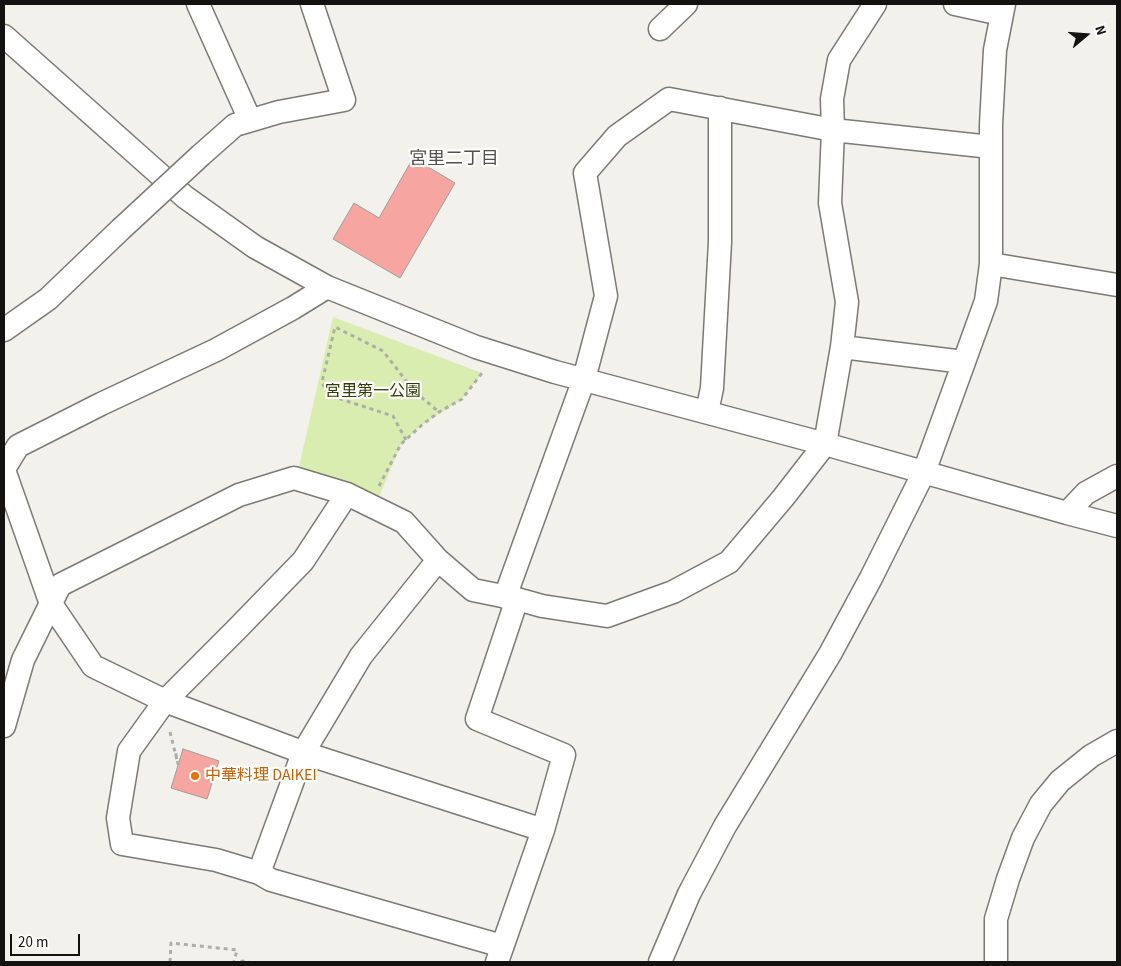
<!DOCTYPE html>
<html>
<head>
<meta charset="utf-8">
<style>
	body { margin:0 }
	#map { position:relative; width:1121px; height:966px; overflow:hidden; background:#f2f1eb; font-family:"Source Sans 3",sans-serif }
	canvas { display:block }
	.frame { position:absolute; inset:0; border:5px solid #131210; pointer-events:none }
	.north { position:absolute; left:1061px; top:10px; width:50px; height:50px; -webkit-text-stroke:4px #fffefc; paint-order:stroke; rotate:72deg; font-size:14px; font-weight:700; line-height:20px; text-align:center; color:#131210 }
	.north::after { content:''; display:block; margin:auto; width:18px; height:22px; background:#131210; clip-path:polygon(50% 0,100% 100%,50% 72%,0 100%) }
	.scale { position:absolute; left:10px; top:934px; width:70px; height:22px; box-sizing:border-box; border:2px solid #131210; border-top:0; padding-left:6px; font-size:15px; line-height:18px; white-space:nowrap; color:#131210; -webkit-text-stroke:4px #fffefc; paint-order:stroke }
</style>
</head>
<body>
<div id="map">
<canvas width="1121" height="966"></canvas>
<div class="frame"></div>
<div class="north">N</div>
<div class="scale">20 m</div>
</div>
<script>
const context = document.querySelector('canvas').getContext('2d');
context.lineJoin = 'round';
function paint(path, color) { context.fillStyle = color; context.fill(path, 'evenodd'); }
const toPath = rows => new Path2D(rows.map(r => 'M' + r).join(''));
function trace(path, color, width, dash) { context.strokeStyle = color; context.lineWidth = width; context.lineCap = dash ? 'butt' : 'round'; context.setLineDash(dash || []); context.stroke(path); }
function label(font, color, halo, rows, align = 'center') {
  context.font = font + ' "Source Sans 3","Noto Sans JP",sans-serif'; context.lineWidth = 4.5; context.setLineDash([]); context.textBaseline = 'middle'; context.strokeStyle = halo; context.fillStyle = color; for (const [text, x, y, turn = 0] of rows) {
    context.save(); context.translate(x, y); context.rotate((+turn || 0) * Math.PI / 180); context.textAlign = isNaN(turn) ? turn : align; if (halo) context.strokeText(text, 0, 0); context.fillText(text, 0, 0); context.restore();
  }
}
paint(toPath([
	[333,317,482,373,462,399,422,425,401,444,377,502,298,471]
]), '#d9edb1');
const building = toPath([
	[413,158,455,183,400,278,333,239,354,203,379,218,413,158],
	[183,749,219,761,207,799,171,788,183,749]
]);
paint(building, '#f6a5a1');
trace(building, '#a29c9b', 1);
const minor = toPath([
	[198,4,250,120],
	[955,4,1001,14],
	[660,29,686,4],
	[4,36,185,197,255,247,327,287,476,347,555,372,825,444,1067,513,1117,526],
	[201,155,235,125,279,112,344,100,312,4],
	[991,264,1117,285],
	[4,330,48,299,121,229],
	[842,347,964,362],
	[707,412,712,388,720,242,720,108],
	[4,469,18,446,101,404,216,350,293,308,327,287],
	[4,470,51,604,93,666,165,701,310,755,543,830,497,962],
	[347,494,303,561,236,630,165,701,129,751,118,818,122,844,216,860,259,873,271,880,502,946],
	[1067,513,1086,493,1117,476],
	[505,597,584,379,606,296,585,173,617,136,669,99,833,130,991,147],
	[517,599,477,719,564,755,543,830],
	[4,726,23,660,60,585,239,495,294,478,347,494,404,522,438,560,473,590,517,599,542,606,607,616,673,592,729,562,783,498,825,444,842,347,847,302,830,203,833,130,832,99,839,60,875,4],
	[259,873,303,753,361,656,438,560],
	[660,962,689,894,725,826,830,654,871,578,924,472,964,362,986,301,991,264,991,125,995,50,1004,4],
	[996,962,996,919,1008,879,1023,838,1041,804,1060,781,1091,756,1117,741]
]);
trace(minor, '#7b7a74', 25);
trace(toPath([
	[406,440,393,416,328,395,322,382,335,327,383,351,414,391,439,412],
	[379,486,401,444,422,425,439,412,462,399,482,373],
	[170,732,178,764,175,750],
	[170,962,171,943,237,950,234,962],
	[241,962,242,961,249,962]
]), '#aeada8', 3, [4, 4]);
trace(minor, '#fff', 22);
const minorBridge = toPath([
	[121,229,201,155]
]);
trace(minorBridge, '#7b7a74', 25, []);
trace(minorBridge, '#fff', 22);
for (const [x, y, r, color] of [
	[195,776,5,"#e8710a"]
]) { const dot = new Path2D(); dot.arc(x, y, r, 0, 2 * Math.PI); context.fillStyle = color; context.fill(dot); trace(dot, '#fffefc', 2); }
label('16px', '#303d07', '#fffefc', [
	["宮里第一公園",373,392]
]);
label('16px', '#c56008', '#fffefc', [
	["中華料理 DAIKEI",205,776]
], 'left');
label('18px', '#52514c', '#fffefc', [
	["宮里二丁目",454,160]
]);
</script>
</body>
</html>
